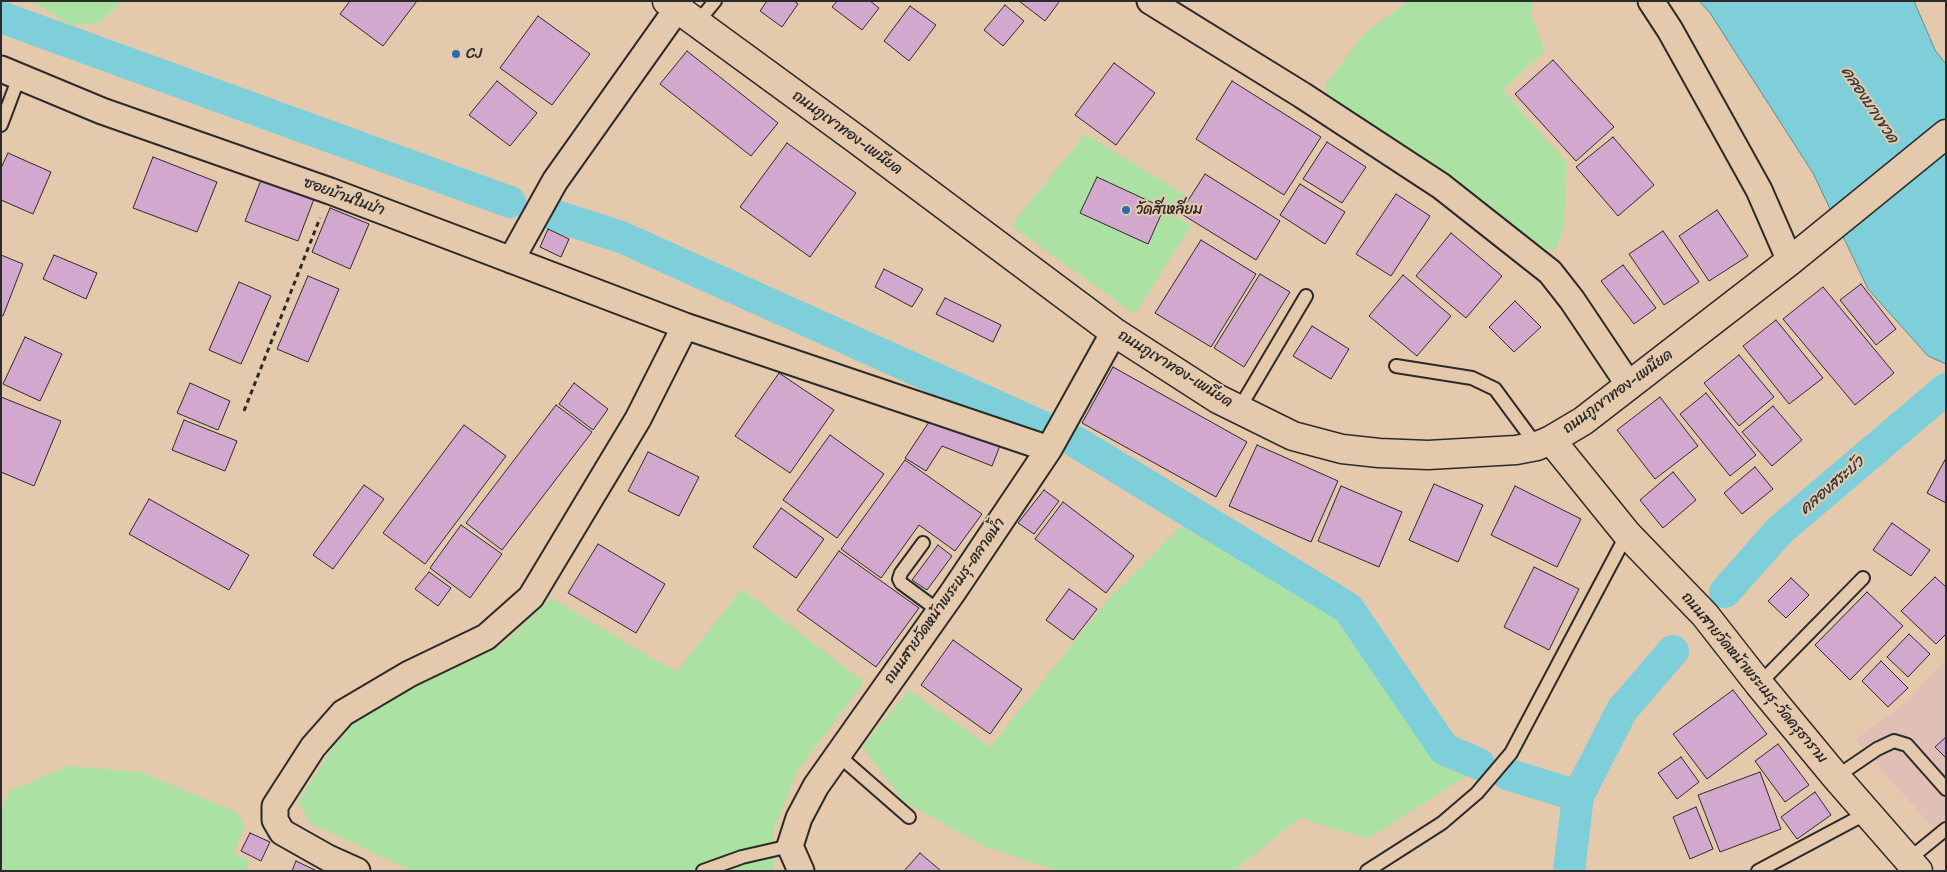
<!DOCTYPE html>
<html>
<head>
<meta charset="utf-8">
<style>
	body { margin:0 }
	#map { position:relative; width:1947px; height:872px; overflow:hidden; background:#e5c9ac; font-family:Sriracha,sans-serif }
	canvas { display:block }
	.frame { position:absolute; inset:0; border:2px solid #2b2b2b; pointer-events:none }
</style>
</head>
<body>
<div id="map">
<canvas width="1947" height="872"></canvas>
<div class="frame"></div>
</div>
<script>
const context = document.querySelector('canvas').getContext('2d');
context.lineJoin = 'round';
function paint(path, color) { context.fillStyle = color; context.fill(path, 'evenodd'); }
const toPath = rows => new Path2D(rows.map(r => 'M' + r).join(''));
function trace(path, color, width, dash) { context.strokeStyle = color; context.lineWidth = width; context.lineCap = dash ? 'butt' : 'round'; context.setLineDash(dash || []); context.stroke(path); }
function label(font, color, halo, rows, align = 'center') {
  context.font = font + ' Sriracha,"Playpen Sans Thai",sans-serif'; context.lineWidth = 4; context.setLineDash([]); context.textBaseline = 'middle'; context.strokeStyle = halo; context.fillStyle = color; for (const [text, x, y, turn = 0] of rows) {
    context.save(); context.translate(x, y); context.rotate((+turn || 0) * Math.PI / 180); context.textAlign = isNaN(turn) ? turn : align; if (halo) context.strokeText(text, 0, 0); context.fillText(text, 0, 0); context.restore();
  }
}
paint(toPath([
	[1946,659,1946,842,1855,740,1905,703]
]), '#dfbfb6');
paint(toPath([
	[31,1,123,1,99,23,70,25],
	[1409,1,1533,1,1531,15,1545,51,1503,90,1567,163,1564,228,1556,249,1542,251,1441,169,1328,97,1325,85,1364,34],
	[1085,134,1185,195,1173,214,1191,226,1135,314,1011,226],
	[1181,526,1334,616,1434,755,1467,776,1367,839,1300,818,1233,871,1058,871,984,846,903,801,862,747,909,690,990,747,1106,602],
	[742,589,864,682,797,772,773,832,774,871,413,871,310,823,298,801,344,730,420,681,504,643,551,598,676,672],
	[68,766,141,772,236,812,245,826,234,853,250,861,245,871,1,871,1,809,10,791]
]), '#ace1a4');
const water = toPath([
	[1699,1,1914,1,1935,50,1946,64,1946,364,1928,356,1868,289,1813,173,1710,13,1699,1]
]);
paint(water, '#7fcfdb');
trace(water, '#5d8d95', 1);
trace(toPath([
	[1,17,510,202],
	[556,216,621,237,1041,426],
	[1076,442,1348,608,1444,749,1479,764],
	[1725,592,1780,530,1946,389],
	[1507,774,1578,796],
	[1569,871,1578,796,1622,710,1673,651]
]), '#7fcfdb', 32);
const building = toPath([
	[350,1,417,1,383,46,340,14,350,1],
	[767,1,794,1,798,4,782,27,760,11,767,1],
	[837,1,870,1,879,8,862,30,832,7,837,1],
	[1019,1,1057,1,1059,2,1045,21,1019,1],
	[1005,5,1024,21,1003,46,984,30,1005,5],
	[910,6,936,25,909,61,884,41,910,6],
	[538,16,590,54,552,105,500,68,538,16],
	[687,51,778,123,751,156,660,84,687,51],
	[1553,60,1614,127,1576,161,1515,94,1553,60],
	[1114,63,1155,93,1116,145,1075,115,1114,63],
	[497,81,537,113,510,146,469,115,497,81],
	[1232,81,1321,137,1284,195,1196,139,1232,81],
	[1613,137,1654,185,1618,216,1576,167,1613,137],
	[1327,142,1366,167,1342,203,1303,179,1327,142],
	[787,143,856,193,810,257,740,207,787,143],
	[8,153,51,172,33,214,1,200,1,168,8,153],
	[153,157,217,182,197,232,133,208,153,157],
	[1205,174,1280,221,1256,260,1180,213,1205,174],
	[1097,177,1164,208,1148,244,1080,213,1097,177],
	[261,180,314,199,298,241,245,221,261,180],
	[1300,184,1345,212,1325,244,1280,215,1300,184],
	[1396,194,1430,216,1391,276,1356,254,1396,194],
	[330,208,369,224,350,269,312,252,330,208],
	[1717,210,1748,256,1709,281,1679,236,1717,210],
	[548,229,569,239,561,257,540,247,548,229],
	[1663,231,1699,282,1664,305,1629,254,1663,231],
	[1451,233,1502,276,1466,318,1416,276,1451,233],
	[1201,240,1256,274,1211,347,1155,313,1201,240],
	[1,255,23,264,3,316,1,315,1,255],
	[54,255,97,273,86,299,43,279,54,255],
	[1623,265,1656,308,1634,324,1601,281,1623,265],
	[884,269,923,289,912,307,875,287,884,269],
	[1260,274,1290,292,1244,367,1214,348,1260,274],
	[1403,275,1451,316,1417,356,1369,316,1403,275],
	[308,276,339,289,308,362,277,349,308,276],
	[239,282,271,296,241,364,209,350,239,282],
	[1861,284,1896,329,1876,345,1840,300,1861,284],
	[1823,287,1894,373,1855,405,1783,319,1823,287],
	[945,298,1001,325,993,342,936,314,945,298],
	[1515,301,1541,327,1514,352,1489,327,1515,301],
	[1776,320,1823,378,1789,404,1743,346,1776,320],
	[1312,326,1349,349,1331,379,1293,356,1312,326],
	[25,337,62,354,40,401,3,384,25,337],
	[1739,355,1774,397,1739,426,1704,383,1739,355],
	[1113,367,1247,442,1216,497,1082,423,1113,367],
	[779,373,834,410,790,473,735,436,779,373],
	[190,383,230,401,218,430,177,413,190,383],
	[574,383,608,409,593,430,559,404,574,383],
	[1706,393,1756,455,1730,476,1680,414,1706,393],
	[1,397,61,421,34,486,1,472,1,397],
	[1660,397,1698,446,1655,479,1617,430,1660,397],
	[556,405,592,432,502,550,466,523,556,405],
	[1773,406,1802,440,1772,466,1742,432,1773,406],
	[933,416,1001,443,992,466,942,446,926,471,905,458,933,416],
	[184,420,237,441,225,471,172,450,184,420],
	[464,425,506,456,425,564,383,533,464,425],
	[830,435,884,474,837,538,783,500,830,435],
	[1257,445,1338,481,1311,542,1229,506,1257,445],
	[648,452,699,477,679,516,628,491,648,452],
	[1946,458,1946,503,1927,493,1946,458],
	[905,460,982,514,955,551,919,525,881,578,841,549,905,460],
	[1755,467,1773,489,1742,514,1724,493,1755,467],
	[1673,472,1696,500,1663,528,1640,500,1673,472],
	[1434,484,1483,505,1458,562,1409,540,1434,484],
	[364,485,384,499,333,569,313,555,364,485],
	[1341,486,1402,512,1379,567,1318,541,1341,486],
	[1515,486,1581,519,1557,567,1491,535,1515,486],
	[1044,490,1059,501,1034,534,1018,523,1044,490],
	[149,499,249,555,229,590,129,534,149,499],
	[1063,502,1134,556,1106,593,1035,539,1063,502],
	[781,508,824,539,796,578,753,547,781,508],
	[1892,523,1930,550,1911,576,1873,550,1892,523],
	[461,525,502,554,470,598,430,568,461,525],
	[598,544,665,584,636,633,568,593,598,544],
	[938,545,952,556,927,590,912,580,938,545],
	[839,551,919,608,876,667,797,610,839,551],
	[1534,567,1579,589,1549,650,1504,627,1534,567],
	[429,572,451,588,438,606,415,589,429,572],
	[1935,577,1946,587,1946,634,1936,644,1901,611,1935,577],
	[1791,578,1809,595,1786,618,1768,601,1791,578],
	[1069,589,1097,609,1073,640,1046,620,1069,589],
	[1867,592,1903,626,1850,680,1815,645,1867,592],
	[1909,634,1930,654,1908,677,1887,657,1909,634],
	[953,640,1022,689,990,734,921,685,953,640],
	[1881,661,1908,688,1888,707,1862,681,1881,661],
	[1733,690,1767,734,1707,779,1673,734,1733,690],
	[1946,737,1946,758,1935,747,1946,737],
	[1778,744,1809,785,1785,802,1755,761,1778,744],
	[1681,757,1699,782,1677,799,1658,773,1681,757],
	[1760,772,1781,829,1720,852,1698,795,1760,772],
	[1815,792,1831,815,1797,839,1781,817,1815,792],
	[1696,807,1713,849,1690,859,1673,817,1696,807],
	[250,833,270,842,261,861,241,851,250,833],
	[920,853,941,871,904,871,920,853],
	[296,861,317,871,292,871,296,861]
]);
paint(building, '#d2a8ce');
trace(building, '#2b2b2b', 1);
const lane = toPath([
	[697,23,715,1],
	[1,125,19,77],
	[1396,366,1472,378,1495,389,1537,446],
	[1239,409,1306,296],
	[923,543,901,573,899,579,901,583,939,611],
	[1759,684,1863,578],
	[838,755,909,817],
	[1836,777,1877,749,1894,741,1907,745,1946,789],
	[1908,860,1946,829],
	[703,871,742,857,790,846],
	[1367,871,1442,823,1477,793,1511,753,1627,534],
	[1758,871,1867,813]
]);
const street = toPath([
	[1150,1,1302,95,1441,186,1550,272,1572,300,1629,385],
	[1651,1,1670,30,1759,190,1790,261],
	[1,69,102,111,330,191,685,326,1049,449],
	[511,260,555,181,677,9],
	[357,871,328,858,282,832,275,820,275,806,313,747,343,713,409,674,486,637,531,597,638,419,685,326],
	[801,871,790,846,799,818,816,786,953,592,1049,449,1114,332]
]);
const secondary = toPath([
	[667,1,856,139,1114,332,1218,399,1293,436,1342,449,1379,453,1428,455,1516,450,1537,446,1551,440,1583,421,1790,261,1946,134],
	[1551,440,1627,534,1705,615,1759,684,1836,777,1918,871]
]);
trace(lane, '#2b2b2b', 16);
trace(street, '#2b2b2b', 29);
trace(secondary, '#2b2b2b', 31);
trace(toPath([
	[244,411,320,218]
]), '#2b2b2b', 3, [5, 4]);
trace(lane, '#e5c9ac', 12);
trace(street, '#e5c9ac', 25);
trace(secondary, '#e5c9ac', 28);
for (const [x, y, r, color] of [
	[456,54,5,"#1f6fb2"],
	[1126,210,5,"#1f6fb2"]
]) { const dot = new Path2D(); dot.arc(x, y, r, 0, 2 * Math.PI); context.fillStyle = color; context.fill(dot); trace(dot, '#e5c9ac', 2); }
label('15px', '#2b2b2b', '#e5c9ac', [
	["CJ",466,54],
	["วัดสี่เหลี่ยม",1136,210]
], 'left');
label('15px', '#2b2b2b', '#e5c9ac', [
	["ถนนภูเขาทอง-เพนียด",847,133,36],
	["ซอยบ้านในป่า",344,197,20],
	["ถนนภูเขาทอง-เพนียด",1175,369,32],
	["ถนนภูเขาทอง-เพนียด",1618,392,-36],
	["ถนนสายวัดหน้าพระเมรุ-ตลาดน้ำ",945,601,-55],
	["ถนนสายวัดหน้าพระเมรุ-วัดครุธาราม",1754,678,50]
]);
label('italic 16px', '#333b3d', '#e5c9ac', [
	["คลองบางขวด",1869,105,56],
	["คลองสระบัว",1832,486,-41]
]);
</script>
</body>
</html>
